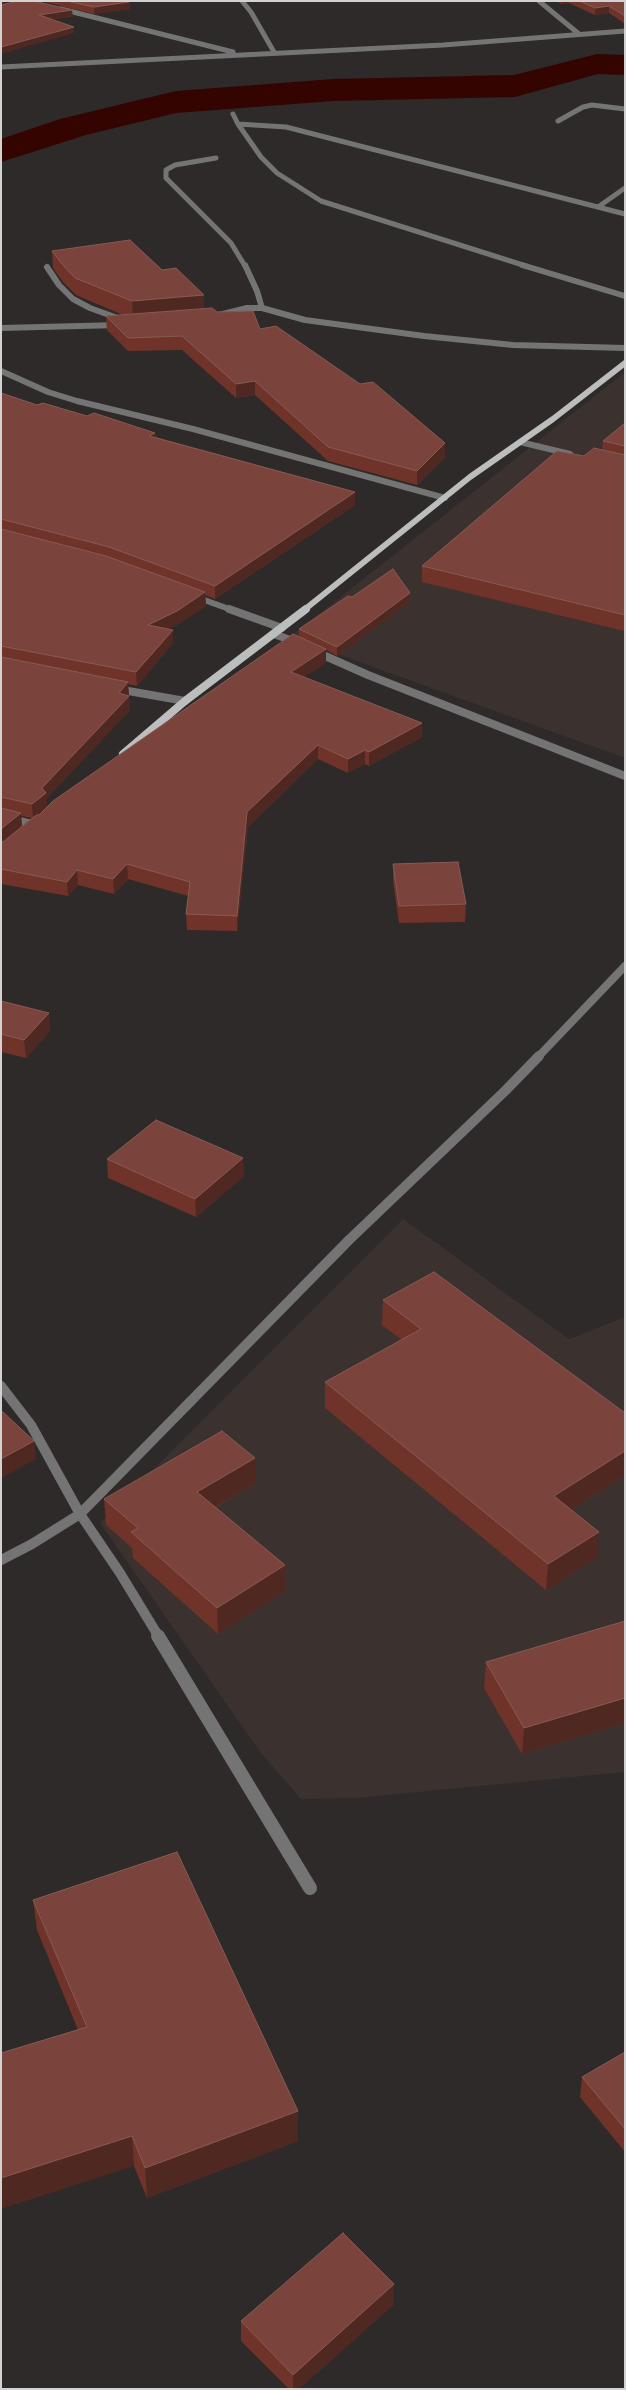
<!DOCTYPE html>
<html>
<head>
<meta charset="utf-8">
<style>
	body { margin:0 }
	#map { position:relative; width:626px; height:2390px; overflow:hidden; background:#2d2a29; font-family:"Fira Sans",sans-serif }
	canvas { display:block }
	.frame { position:absolute; inset:0; border:2px solid #d3d1d1; pointer-events:none }
</style>
</head>
<body>
<div id="map">
<canvas width="626" height="2390"></canvas>
<div class="frame"></div>
</div>
<script>
const context = document.querySelector('canvas').getContext('2d');
context.lineJoin = 'round';
function paint(path, color) { context.fillStyle = color; context.fill(path, 'evenodd'); }
const toPath = rows => new Path2D(rows.map(r => 'M' + r).join(''));
function trace(path, color, width, dash) { context.strokeStyle = color; context.lineWidth = width; context.lineCap = dash ? 'butt' : 'round'; context.setLineDash(dash || []); context.stroke(path); }
paint(toPath([
	[625,372,625,758,290,637],
	[403,1219,569,1339,625,1317,625,1772,356,1798,301,1799,260,1752,100,1523]
]), '#3b312f');
paint(toPath([
	[597,54,625,55,625,75,598,74,515,97,333,101,176,113,86,135,1,162,1,139,60,119,176,91,333,79,514,75,597,54]
]), '#340401');
trace(toPath([
	[242,1,251,12,274,52],
	[539,1,579,34],
	[61,9,233,52],
	[1,67,443,45,625,31],
	[233,114,238,124,286,127,625,214],
	[558,121,583,107,592,105,625,109],
	[238,124,261,157,277,173,321,201,526,266],
	[216,158,175,165,166,170,166,178,231,243,245,266],
	[598,207,625,188]
]), '#737473', 5);
trace(toPath([
	[245,265,257,291,262,308],
	[522,265,625,296],
	[47,267,59,285,73,299,90,308,123,320],
	[219,315,247,308,262,308,305,320,424,336,513,345,625,348],
	[1,328,120,325],
	[1,371,48,392,77,401,193,429,445,498],
	[520,442,570,454],
	[193,596,232,610]
]), '#737473', 6);
trace(toPath([
	[229,609,282,628],
	[274,634,298,643],
	[314,651,368,675,625,776],
	[117,689,185,701],
	[1,817,37,825],
	[538,1057,625,966]
]), '#737473', 8);
trace(toPath([
	[1,1386,31,1425,80,1514,120,1573,159,1637],
	[1,1560,32,1544,80,1514,349,1240,505,1091,539,1056]
]), '#737473', 10);
trace(toPath([
	[158,1636,310,1888]
]), '#737473', 14);
trace(toPath([
	[304,610,470,477,553,419,625,363]
]), '#bbbebc', 6);
trace(toPath([
	[123,754,185,701,306,609]
]), '#bbbebc', 8);
paint(toPath([
	[41,1,127,1,129,2,130,9,94,14],
	[555,1,625,1,625,24,609,13,595,15,569,3,562,4],
	[52,251,162,270,204,295,204,308,217,312,260,329,445,443,445,457,417,485,328,461,255,395,236,398,182,350,128,351,107,330,106,316,123,315,76,295,63,282,53,268],
	[1,393,37,405,155,433,156,437,355,492,355,505,215,599,205,595,206,606,177,625,168,629,173,643,137,686,128,684,130,710,46,799,47,807,299,637,299,629,352,597,410,602,337,656,326,650,326,663,304,677,422,737,369,766,365,764,348,773,318,759,248,827,237,931,187,930,186,914,188,896,128,879,114,894,78,885,68,896,1,884],
	[47,807,40,814,37,815],
	[21,816,32,818,22,826],
	[625,423,625,630,624,631,422,582,422,566,584,456,602,450,603,441],
	[393,864,466,904,465,922,399,923,393,881],
	[1,1001,49,1013,50,1031,26,1058,1,1052],
	[243,1158,244,1176,196,1217,108,1178,107,1159],
	[383,1300,625,1413,625,1475,571,1510,597,1558,546,1590,325,1408,325,1382,402,1340,382,1325],
	[255,1458,255,1483,216,1507,285,1591,218,1634,133,1558,132,1548,106,1525,104,1499],
	[625,1621,625,1723,522,1754,484,1688,486,1662],
	[33,1900,298,2111,298,2141,147,2198,37,1930],
	[625,2052,625,2152,580,2097,582,2077],
	[394,2284,394,2304,299,2389,289,2389,241,2341,241,2321]
]), '#6f332a');
paint(toPath([
	[1,1,11,1,1,4],
	[562,1,569,1,569,3,562,4],
	[129,2,130,9,94,14,94,7],
	[609,6,609,13,595,15,595,8],
	[72,10,73,17,39,21,39,15],
	[74,27,74,33,1,54,1,47],
	[204,295,204,313,133,319,132,301],
	[255,381,255,395,236,398,236,384],
	[155,433,156,445,149,436],
	[445,443,445,457,417,485,417,471],
	[355,492,355,505,215,599,215,586],
	[1,519,2,532,1,533],
	[205,592,206,606,177,625,149,639,148,625],
	[410,593,410,602,337,656,337,647],
	[625,619,625,630,624,631],
	[173,630,173,643,137,686,136,672],
	[326,649,326,663,291,686,291,672],
	[128,682,130,710,46,799,47,807,33,819,32,804,42,788],
	[422,723,422,737,369,766,369,752],
	[318,745,318,759,248,827,237,931,237,916,247,812],
	[365,750,365,764,348,773,348,759],
	[21,813,22,827,1,845,1,829],
	[127,864,128,879,114,894,113,879],
	[77,870,78,885,68,896,67,882],
	[49,1013,50,1031,26,1058,24,1040],
	[243,1158,244,1176,196,1217,195,1199],
	[34,1441,36,1459,1,1478,1,1459],
	[625,1451,625,1475,552,1522,554,1496],
	[255,1458,255,1483,198,1517,197,1492],
	[599,1532,597,1558,546,1590,548,1564],
	[285,1565,285,1591,218,1634,217,1608],
	[625,1698,625,1723,522,1754,524,1728],
	[298,2111,298,2141,147,2198,145,2168],
	[132,2136,134,2166,1,2209,1,2178],
	[394,2284,394,2304,299,2389,293,2389,293,2375]
]), '#502822');
const building = toPath([
	[19,1,34,1,72,10,39,15,74,27,1,47,1,5,19,1],
	[67,1,127,1,129,2,94,7,67,1],
	[580,1,625,1,625,16,609,6,595,8,580,1],
	[130,240,162,270,176,268,204,295,132,301,75,278,62,264,52,251,130,240],
	[212,308,217,312,253,311,260,329,276,326,360,384,373,382,445,443,417,471,328,447,255,381,236,384,182,336,128,338,106,316,212,308],
	[1,393,37,405,43,403,87,416,94,413,155,433,149,436,355,492,215,586,109,547,1,519,1,393],
	[625,423,625,446,603,441,625,423],
	[594,448,625,455,625,615,422,566,557,451,584,456,594,448],
	[1,529,106,556,205,592,177,611,148,625,173,630,136,672,1,646,1,529],
	[393,569,410,593,337,647,299,629,348,596,352,597,393,569],
	[293,634,326,649,291,672,422,723,369,752,365,750,348,759,318,745,247,812,237,916,186,914,190,882,127,864,113,879,77,870,67,882,1,869,1,842,3,842,35,816,40,814,53,801,293,634],
	[1,657,128,682,119,693,129,696,42,788,46,793,32,804,1,797,1,657],
	[1,808,21,813,1,829,1,808],
	[458,862,466,904,399,906,393,864,458,862],
	[1,1001,49,1013,24,1040,1,1034,1,1001],
	[156,1120,243,1158,195,1199,107,1159,156,1120],
	[434,1272,625,1413,625,1451,554,1496,599,1532,548,1564,325,1382,421,1329,383,1300,434,1272],
	[1,1412,3,1412,34,1441,1,1459,1,1412],
	[222,1431,255,1458,197,1492,285,1565,217,1608,131,1532,138,1528,104,1499,222,1431],
	[625,1621,625,1698,524,1728,486,1662,625,1621],
	[177,1852,298,2111,145,2168,132,2136,1,2178,1,2053,87,2027,33,1900,177,1852],
	[625,2052,625,2129,582,2077,625,2052],
	[343,2233,394,2284,293,2375,241,2321,343,2233]
]);
paint(building, '#7a443c');
trace(building, '#885a53', 1);
</script>
</body>
</html>
